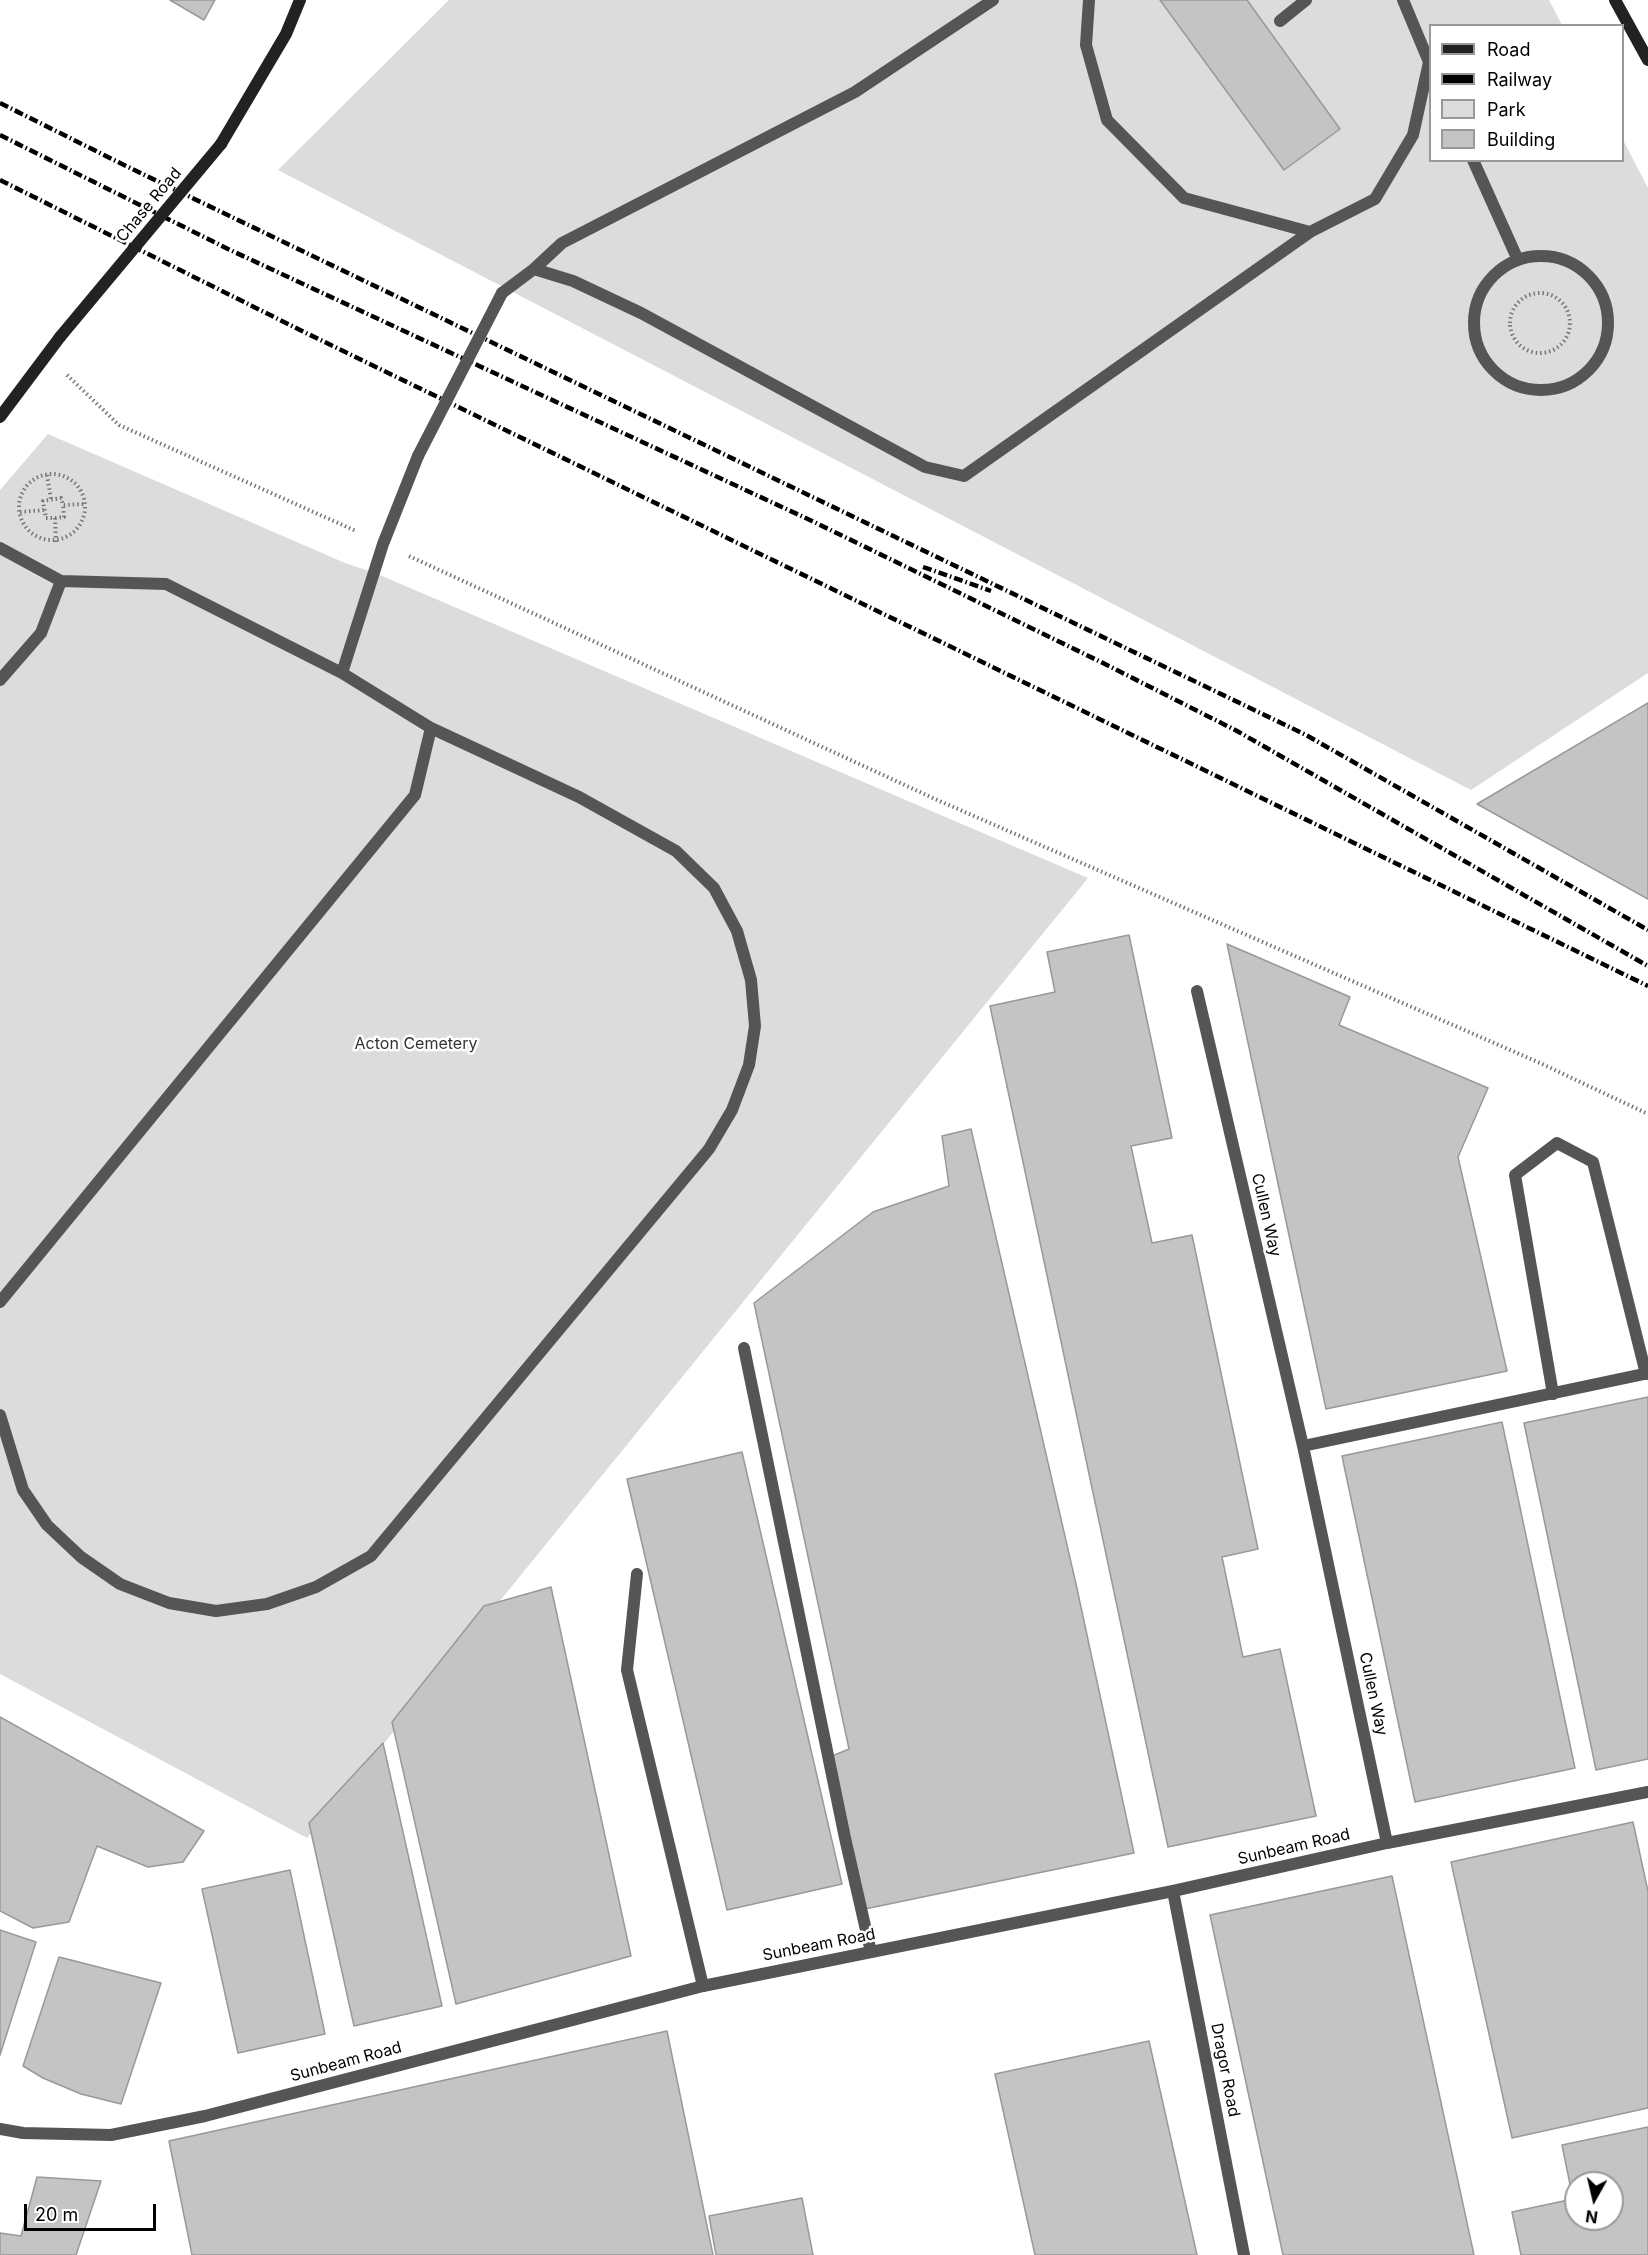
<!DOCTYPE html>
<html>
<head>
<meta charset="utf-8">
<style>
	body { margin:0 }
	#map { position:relative; width:1648px; height:2255px; overflow:hidden; background:#fff; font-family:Inter,sans-serif }
	canvas { display:block }
	.legend { position:absolute; left:1429px; top:24px; width:195px; height:138px; box-sizing:border-box; background:#fff; border:2px solid #999; margin:0; padding:8px 10px; list-style:none; font-size:18px; color:#000 }
	.legend li { display:flex; align-items:center; gap:12px; height:30px }
	.legend b { width:30px; border:2px solid #999 }
	.north { position:absolute; left:1564px; top:2171px; width:60px; height:60px; box-sizing:border-box; background:#fff; border:2px solid #999; border-radius:50%; rotate:188deg; font-size:16px; font-weight:700; line-height:24px; text-align:center; color:#000 }
	.north::after { content:''; display:block; margin:auto; width:21px; height:27px; background:#000; clip-path:polygon(50% 0,100% 100%,50% 72%,0 100%) }
	.scale { position:absolute; left:24px; top:2204px; width:132px; height:27px; box-sizing:border-box; border:3px solid #000; border-top:0; padding-left:8px; font-size:18px; line-height:21px; white-space:nowrap; color:#000; -webkit-text-stroke:4px #fff; paint-order:stroke }
</style>
</head>
<body>
<div id="map">
<canvas width="1648" height="2255"></canvas>
<ul class="legend">
<li><b style="height:8px;background:#222"></b>Road</li>
<li><b style="height:8px;background:#000"></b>Railway</li>
<li><b style="height:16px;background:#dcdcdc"></b>Park</li>
<li><b style="height:16px;background:#c4c4c4"></b>Building</li>
</ul>
<div class="north">N</div>
<div class="scale">20 m</div>
</div>
<script>
const context = document.querySelector('canvas').getContext('2d');
context.lineJoin = 'round';
function paint(path, color) { context.fillStyle = color; context.fill(path, 'evenodd'); }
const toPath = rows => new Path2D(rows.map(r => 'M' + r).join(''));
function trace(path, color, width, dash) { context.strokeStyle = color; context.lineWidth = width; context.lineCap = dash ? 'butt' : 'round'; context.setLineDash(dash || []); context.stroke(path); }
function label(font, color, halo, rows, align = 'center') {
  context.font = font + ' Inter,sans-serif'; context.lineWidth = 5; context.setLineDash([]); context.textBaseline = 'middle'; context.strokeStyle = halo; context.fillStyle = color; for (const [text, x, y, turn = 0] of rows) {
    context.save(); context.translate(x, y); context.rotate((+turn || 0) * Math.PI / 180); context.textAlign = isNaN(turn) ? turn : align; if (halo) context.strokeText(text, 0, 0); context.fillText(text, 0, 0); context.restore();
  }
}
paint(toPath([
	[449,0,1549,0,1562,25,1430,26,1430,160,1622,160,1623,140,1648,188,1648,673,1471,790,278,170],
	[48,434,345,563,375,573,1088,878,307,1838,0,1674,0,490]
]), '#dcdcdc');
const building = toPath([
	[170,0,215,0,204,20,170,0],
	[1160,0,1247,0,1340,129,1284,170,1160,0],
	[1648,703,1648,899,1477,804,1648,703],
	[1129,935,1172,1138,1131,1146,1152,1243,1192,1235,1258,1549,1222,1557,1243,1657,1280,1649,1316,1816,1168,1847,990,1006,1055,992,1047,952,1129,935],
	[1227,944,1350,997,1339,1025,1488,1088,1458,1157,1507,1371,1326,1409,1227,944],
	[971,1129,1076,1584,1134,1853,865,1909,832,1756,849,1749,754,1303,873,1212,949,1186,942,1136,971,1129],
	[1648,1397,1648,1759,1596,1770,1524,1423,1648,1397],
	[1502,1422,1575,1768,1415,1802,1342,1456,1502,1422],
	[742,1452,842,1884,727,1910,627,1479,742,1452],
	[551,1587,631,1956,456,2004,392,1722,484,1606,551,1587],
	[0,1717,204,1831,183,1862,148,1867,97,1846,69,1922,33,1928,0,1911,0,1717],
	[383,1743,442,2006,354,2026,309,1823,383,1743],
	[1633,1822,1648,1891,1648,2108,1512,2138,1451,1862,1633,1822],
	[290,1870,325,2034,238,2053,202,1889,290,1870],
	[1392,1876,1474,2255,1283,2255,1210,1915,1392,1876],
	[0,1930,36,1942,0,2055,0,1930],
	[59,1957,161,1983,121,2104,81,2094,43,2078,23,2066,59,1957],
	[667,2031,713,2255,192,2255,169,2141,667,2031],
	[1149,2041,1197,2255,1035,2255,995,2074,1149,2041],
	[1648,2127,1648,2255,1521,2255,1512,2212,1573,2199,1562,2145,1648,2127],
	[1576,2183,1612,2183,1612,2219,1576,2219,1576,2183],
	[37,2177,101,2181,76,2255,0,2255,0,2233,21,2236,37,2177],
	[802,2198,813,2255,716,2255,709,2216,802,2198]
]);
paint(building, '#c4c4c4');
trace(building, '#999', 1.5);
trace(toPath([
	'1510 323a30 30 0 1 1 60 0a30 30 0 1 1-60 0Z',
	[67,375,119,425,356,531],
	'19 507a33 33 0 1 1 66 0a33 33 0 1 1-66 0Z',
	[47,475,51,499],
	[20,512,44,510],
	[55,518,64,517,63,505],
	[56,542,55,518,46,518,43,501,61,498,63,505,85,504],
	[409,556,935,799,1540,1063,1648,1114]
]), '#777', 4, [1.5, 3]);
trace(toPath([
	[1089,0,1086,45,1107,120,1184,198,1310,232,1375,199,1413,135,1429,62,1403,0],
	[1280,21,1306,0],
	[1473,160,1518,260],
	'1474 323a67 67 0 1 1 134 0a67 67 0 1 1-134 0Z',
	[534,269,573,281,641,313,925,467,964,476,1310,232],
	[502,293,534,269,562,243,855,92,993,0],
	[0,548,61,581,166,584,342,673,431,728,579,797,676,851,714,888,737,931,751,980,755,1026,749,1065,732,1110,709,1149,371,1556,316,1587,267,1604,216,1611,169,1603,120,1584,81,1557,47,1525,23,1490,0,1415],
	[342,673,383,544,418,456],
	[0,680,41,633,61,581],
	[0,1302,415,795,431,728],
	[744,1348,845,1838,871,1952],
	[1553,1394,1515,1175,1557,1143,1593,1162,1646,1374],
	[637,1574,627,1670,703,1986]
]), '#555', 12);
trace(toPath([
	[1197,991,1303,1446,1387,1843],
	[1303,1446,1648,1373],
	[1173,1891,1244,2255],
	[0,2129,23,2133,111,2135,205,2116,703,1986,1173,1891,1387,1843,1648,1792]
]), '#555', 12);
trace(toPath([
	[1615,0,1648,60],
	[221,144,286,34,300,0],
	[0,417,60,337]
]), '#222', 12);
trace(toPath([
	[0,103,126,166,1306,735,1648,930],
	[0,135,228,249,812,521,1103,663,1237,731,1648,966],
	[0,180,302,331,1648,986],
	[923,567,991,591]
]), '#000', 4.5, [9, 3, 1.5, 3]);
trace(toPath([
	[418,456,502,293]
]), '#555', 12);
trace(toPath([
	[60,337,221,144]
]), '#222', 12);
label('16px', '#000', '#fff', [
	["Chase Road",149,205,-50],
	["Cullen Way",1266,1215,77],
	["Cullen Way",1373,1694,78],
	["Sunbeam Road",1294,1847,-13],
	["Sunbeam Road",819,1945,-11],
	["Sunbeam Road",346,2062,-15],
	["Dragor Road",1225,2070,79]
]);
label('16px', '#333', '#fff', [
	["Acton Cemetery",416,1044]
]);
</script>
</body>
</html>
